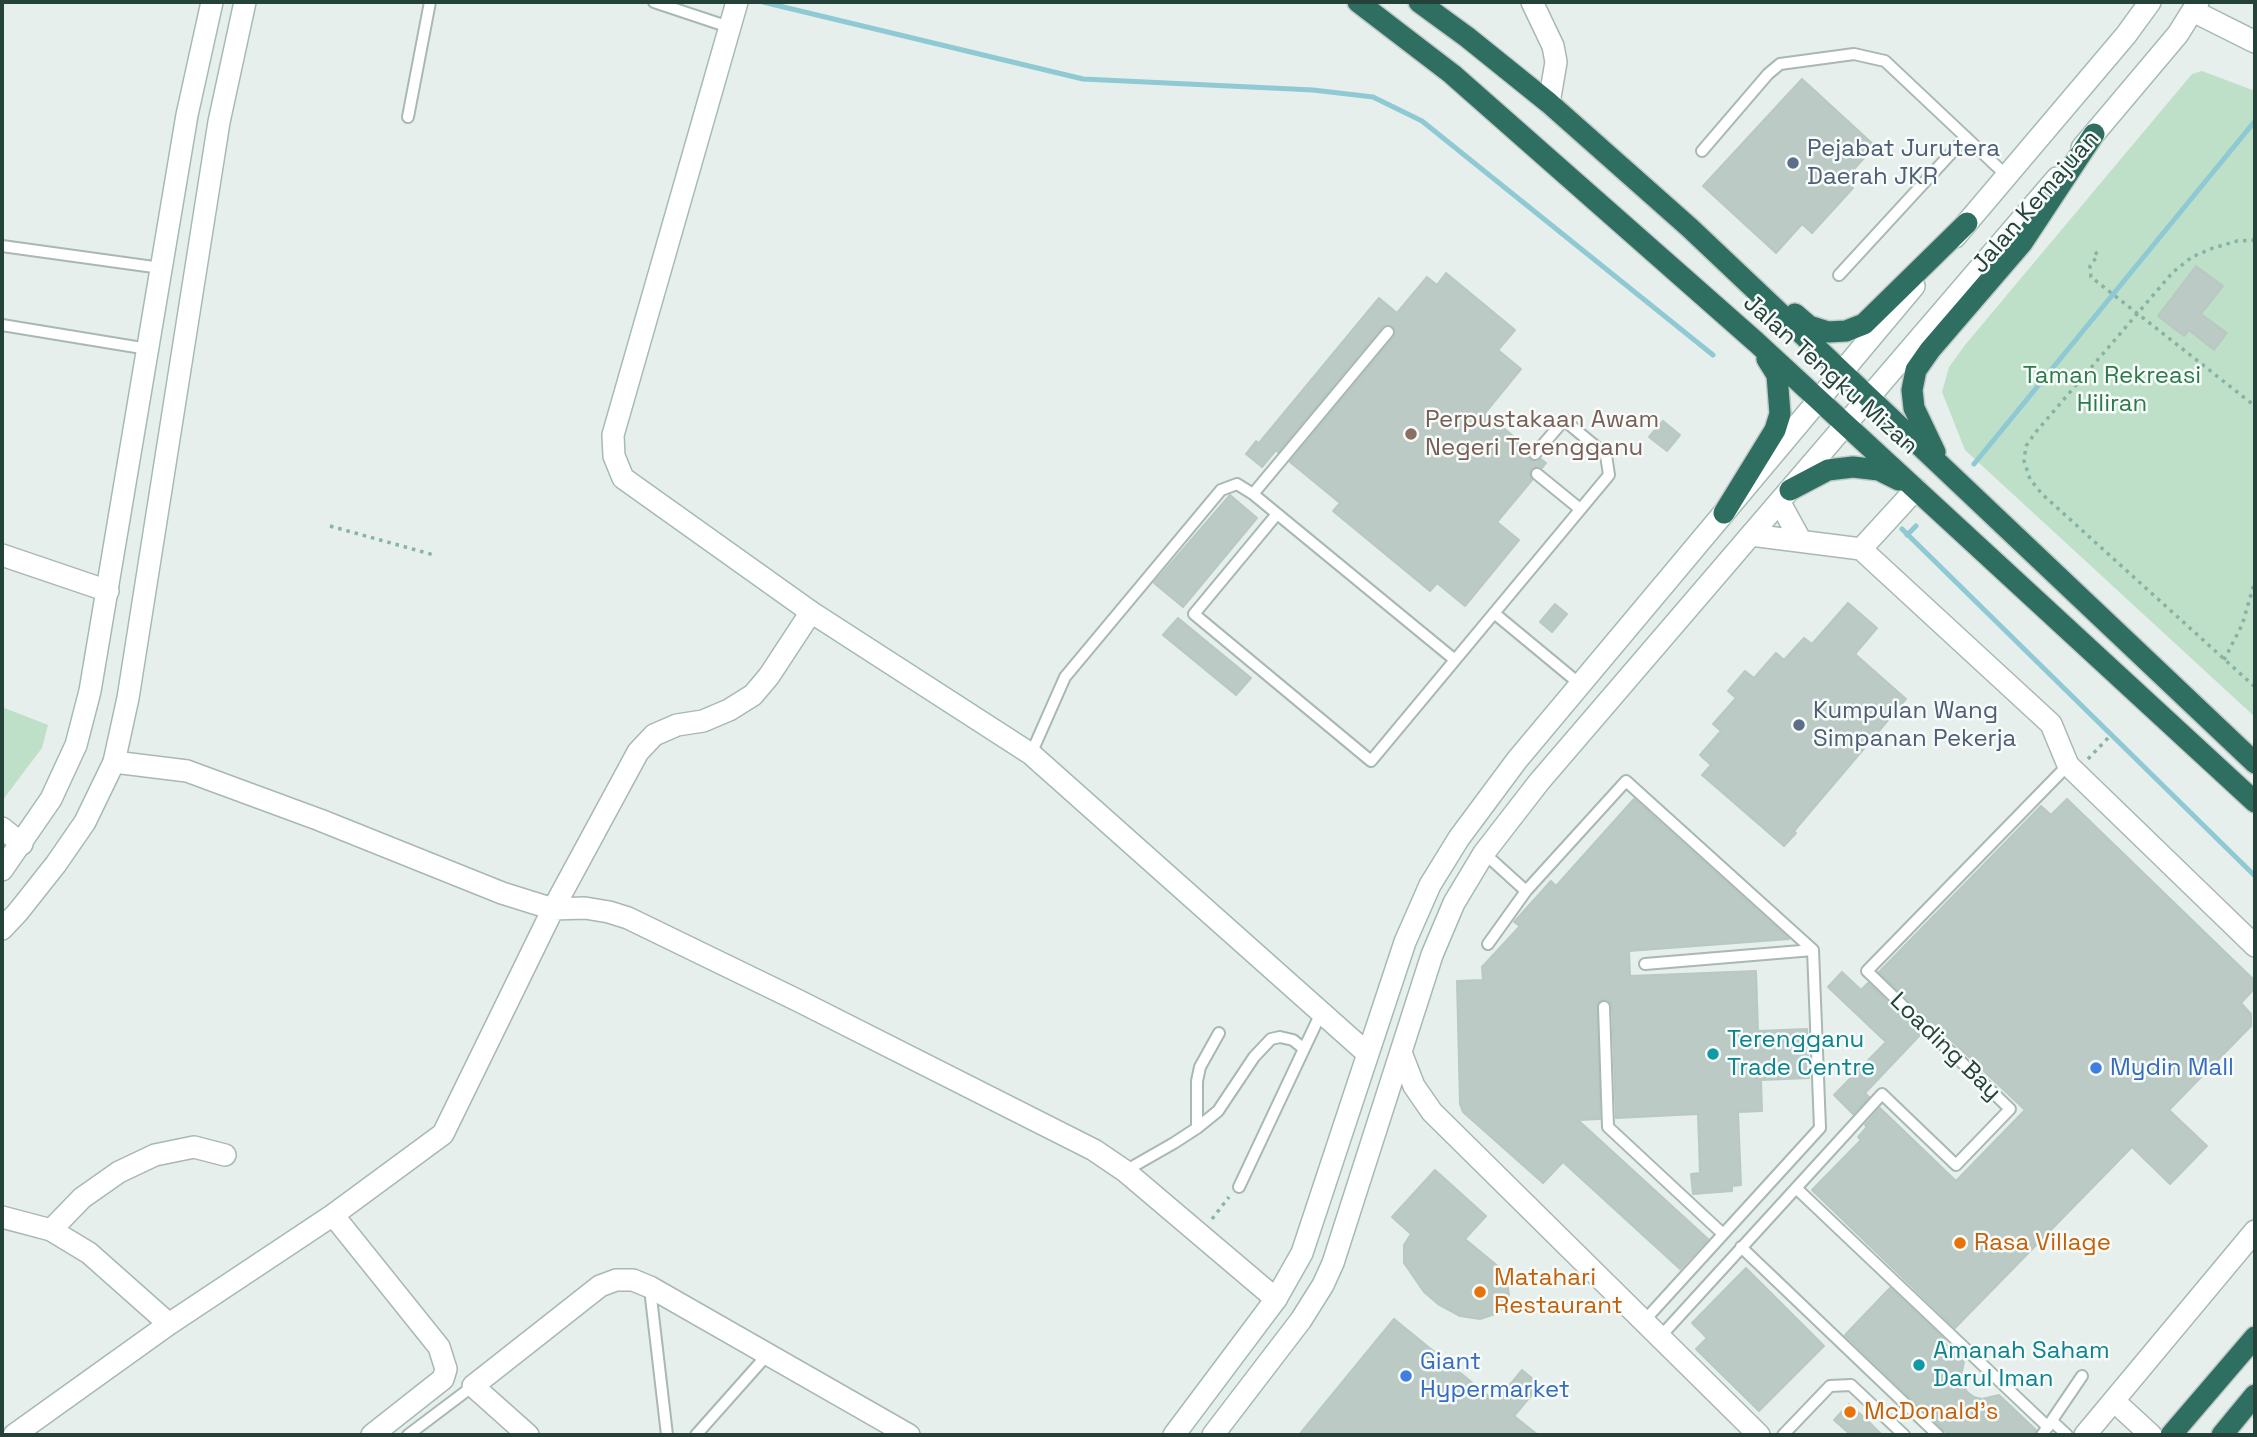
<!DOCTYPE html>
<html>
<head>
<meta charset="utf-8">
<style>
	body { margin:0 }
	#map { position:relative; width:2257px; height:1437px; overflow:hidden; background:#e6efeb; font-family:"Space Grotesk",sans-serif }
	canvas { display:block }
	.frame { position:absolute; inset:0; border:4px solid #24423a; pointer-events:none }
</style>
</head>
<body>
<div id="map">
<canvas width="2257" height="1437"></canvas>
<div class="frame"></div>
</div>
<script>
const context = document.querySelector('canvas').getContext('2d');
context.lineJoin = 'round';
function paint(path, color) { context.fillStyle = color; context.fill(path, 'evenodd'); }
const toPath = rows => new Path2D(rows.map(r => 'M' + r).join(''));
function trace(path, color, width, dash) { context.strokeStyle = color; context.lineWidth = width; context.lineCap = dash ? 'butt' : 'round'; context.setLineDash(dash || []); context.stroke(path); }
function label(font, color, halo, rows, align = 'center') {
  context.font = font + ' "Space Grotesk",sans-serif'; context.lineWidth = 5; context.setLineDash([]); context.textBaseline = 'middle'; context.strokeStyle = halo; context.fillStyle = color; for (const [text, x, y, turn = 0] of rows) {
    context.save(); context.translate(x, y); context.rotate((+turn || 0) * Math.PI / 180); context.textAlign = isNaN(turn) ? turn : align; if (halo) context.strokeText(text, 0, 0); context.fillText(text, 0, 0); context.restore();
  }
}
paint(toPath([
	[2202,71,2255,91,2255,717,1965,450,1942,392,1949,367,1965,345,2192,74],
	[2,707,48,725,42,748,2,801]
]), '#bfe0c8');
trace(toPath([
	[763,2,1083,79,1313,90,1373,97,1422,121,1713,355],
	[1974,464,2255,121],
	[1902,529,2255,876],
	[1907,535,1916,526]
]), '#8ec9d4', 5);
const building = toPath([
	[1802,79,1875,146,1845,179,1853,188,1812,233,1802,224,1776,253,1703,186,1802,79],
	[2196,266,2223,286,2201,314,2227,333,2214,350,2189,330,2184,336,2158,316,2196,266],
	[1446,273,1515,330,1498,350,1521,369,1485,413,1529,449,1527,456,1530,460,1537,462,1541,459,1546,463,1542,468,1538,466,1531,469,1529,473,1532,480,1497,522,1519,540,1465,606,1437,583,1430,591,1333,511,1340,503,1290,462,1394,337,1396,330,1392,326,1386,324,1382,327,1278,452,1276,450,1262,467,1246,454,1256,441,1259,443,1379,298,1397,313,1427,277,1437,285,1446,273],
	[1663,421,1680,435,1667,451,1649,437,1663,421],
	[1230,495,1257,518,1183,607,1154,583,1230,495],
	[1848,603,1877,628,1855,654,1906,699,1794,831,1796,833,1784,846,1702,775,1711,765,1700,755,1721,731,1713,724,1736,698,1728,691,1745,671,1754,678,1776,653,1784,660,1804,638,1812,644,1848,603],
	[1555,604,1567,614,1552,632,1540,622,1555,604],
	[1178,618,1251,678,1236,695,1163,635,1178,618],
	[1634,799,1789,939,1629,951,1630,976,1756,971,1758,1031,1807,1029,1809,1078,1761,1080,1762,1111,1738,1112,1741,1185,1732,1186,1732,1191,1693,1194,1691,1174,1700,1173,1698,1114,1616,1118,1612,1007,1610,1002,1604,999,1597,1004,1600,1119,1578,1120,1708,1239,1680,1269,1563,1162,1543,1183,1463,1112,1460,1104,1457,981,1483,980,1482,967,1520,926,1514,922,1551,881,1556,886,1634,799],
	[2067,799,2255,981,2255,988,2241,1003,2251,1014,2251,1026,2169,1110,2207,1146,2170,1184,2132,1147,1955,1328,1812,1190,1861,1140,1858,1137,1867,1127,1865,1125,1880,1108,1956,1181,2025,1110,1879,972,2041,806,2051,815,2067,799],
	[1842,972,1861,990,1868,983,1921,1034,1865,1093,1869,1097,1853,1114,1834,1095,1886,1042,1828,987,1842,972],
	[1435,1170,1486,1216,1465,1239,1500,1268,1507,1281,1509,1295,1505,1306,1495,1314,1480,1319,1460,1316,1438,1304,1424,1292,1404,1263,1404,1245,1411,1234,1392,1217,1435,1170],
	[1746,1268,1824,1346,1759,1411,1696,1349,1707,1338,1692,1323,1746,1268],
	[1890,1288,1944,1339,1942,1341,1964,1362,1961,1376,1967,1392,1974,1397,1982,1399,1999,1395,2036,1430,2034,1435,1949,1435,1845,1335,1890,1288],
	[1394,1319,1496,1402,1522,1370,1540,1385,1514,1416,1538,1435,1299,1435,1394,1319],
	[1849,1404,1868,1421,1882,1435,1851,1435,1834,1420,1849,1404]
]);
paint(building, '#bbcac4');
trace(building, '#b8c9c2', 2);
const lane = toPath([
	[654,2,729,27],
	[408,117,430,2],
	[1702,151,1768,74,1780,64,1854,54,1885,61,2007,176],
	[2,246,161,268],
	[1839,275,1966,137],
	[2,325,148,349],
	[1388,332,1253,494,1455,660],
	[1537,474,1580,509],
	[1277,514,1194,614,1371,761,1609,475,1606,455,1564,420,1535,454],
	[1494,613,1581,685],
	[1031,754,1065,677,1221,490,1237,484,1253,494],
	[1484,853,1526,891,1626,781,1813,950,1820,1128,1644,1321],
	[1488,944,1526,891],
	[1645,964,1813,950],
	[1604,1007,1608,1127,1723,1234],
	[1304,1049,1321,1013],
	[1197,1128,1197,1081,1200,1067,1219,1033],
	[1125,1171,1174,1143,1197,1128,1218,1111,1254,1057,1271,1039,1280,1037,1293,1040,1304,1049,1239,1187],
	[1796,1188,2048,1427],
	[1741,1247,1938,1435],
	[650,1289,667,1435],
	[1660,1337,1882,1094,1956,1165,2010,1109,1867,971,2068,765],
	[2052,1421,2067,1435],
	[408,1435,473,1386],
	[696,1435,768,1354],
	[1783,1435,1830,1386,1851,1385,1904,1435],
	[2042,1435,2082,1376]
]);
const street = toPath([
	[1532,2,1553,46,1556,62,1549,103],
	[2193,11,2255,42],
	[1780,503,1801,541],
	[1751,535,1861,549,2051,724,2068,765,2255,946],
	[1861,549,1916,489],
	[2,555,108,591],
	[114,762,187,771,320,820,502,893,553,909,585,908,609,912,628,918,799,1001,1094,1150,1125,1171,1276,1299],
	[2,828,22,844],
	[1402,1055,1414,1086,1432,1112,1759,1435],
	[333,1215,439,1347,446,1369,443,1379,372,1435],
	[2,1217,51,1230,89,1253,169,1324],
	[51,1230,82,1198,119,1172,155,1155,194,1147,225,1155],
	[2114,1401,2151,1435],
	[14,1435,169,1324,333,1215,443,1134,553,909,638,752,654,735,677,725,703,721,729,710,753,695,769,676,811,612],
	[528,1435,473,1386,600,1286,616,1280,633,1280,650,1287,909,1435],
	[2085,1435,2255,1231]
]);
const secondary = toPath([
	[737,2,613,435,614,456,623,478,811,612,1031,754,1368,1054],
	[2082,148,2178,34,2198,2],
	[1955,237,2126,35,2150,2],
	[2,870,51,799,76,745,90,691,187,115,212,2],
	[2,929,18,912,56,864,85,822,114,762,128,698,219,122,245,2],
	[1174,1435,1276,1299,1302,1253,1405,942,1430,885,1459,838,1517,760,1914,286],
	[1213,1435,1301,1320,1323,1285,1333,1263,1432,955,1454,903,1484,853,1539,782,2057,178]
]);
const highway = toPath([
	[1358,2,1452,74,1756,342,2255,802],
	[1419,2,1467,37,1549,103,1690,228,2255,763],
	[1795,314,1809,326,1828,332,1846,331,1864,324,1967,223],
	[1935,452,1914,408,1912,390,1916,370,1930,350,2022,243,2094,134],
	[1790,490,1828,470,1853,467,1879,470,1899,480],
	[1724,513,1775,430,1780,414,1777,375,1767,359],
	[2171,1435,2255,1337],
	[2222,1435,2255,1395]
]);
trace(lane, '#a8b8b2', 14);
trace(street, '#a8b8b2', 24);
trace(secondary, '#a4bbb3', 24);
trace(highway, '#c2cac8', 24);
trace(toPath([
	[2255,240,2237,241,2213,248,2192,257,2173,272,2035,433,2026,446,2024,461,2030,479,2042,494,2255,687],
	[2095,252,2098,255,2090,266,2091,277,2255,406],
	[330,526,434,555],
	[2224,660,2242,625,2255,581],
	[2088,759,2108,738],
	[1212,1219,1229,1197]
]), '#86b3a5', 3.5, [3.5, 5]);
trace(lane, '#fff', 10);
trace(street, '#fff', 21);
trace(secondary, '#fff', 21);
trace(highway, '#2f6f62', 21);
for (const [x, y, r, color] of [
	[1793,163,7,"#5c6f8a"],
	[1411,434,7,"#8d6e63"],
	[1799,725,7,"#5c6f8a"],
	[1713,1054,7,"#0f9aa8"],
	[2096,1068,7,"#3f7fe0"],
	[1960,1243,7,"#e8710a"],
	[1480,1292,7,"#e8710a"],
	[1919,1365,7,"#0f9aa8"],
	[1406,1376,7,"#3f7fe0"],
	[1850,1412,7,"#e8710a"]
]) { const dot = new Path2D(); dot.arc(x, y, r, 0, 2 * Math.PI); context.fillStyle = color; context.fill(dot); trace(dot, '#f7fbf9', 2.5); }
label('24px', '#4e5e75', '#f7fbf9', [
	["Pejabat Jurutera",1807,149],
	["Daerah JKR",1807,177],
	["Kumpulan Wang",1813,711],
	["Simpanan Pekerja",1813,739]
], 'left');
label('24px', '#24423a', '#f7fbf9', [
	["Jalan Kemajuan",2036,202,-49],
	["Jalan Tengku Mizan",1830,375,42],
	["Loading Bay",1945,1047,44]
]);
label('24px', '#2d7a4b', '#f7fbf9', [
	["Taman Rekreasi",2112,376],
	["Hiliran",2112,404]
]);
label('24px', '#785e54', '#f7fbf9', [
	["Perpustakaan Awam",1425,420],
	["Negeri Terengganu",1425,448]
], 'left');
label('24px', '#0d838f', '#f7fbf9', [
	["Terengganu",1727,1040],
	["Trade Centre",1727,1068],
	["Amanah Saham",1933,1351],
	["Darul Iman",1933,1379]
], 'left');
label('24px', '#366cbe', '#f7fbf9', [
	["Mydin Mall",2110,1068],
	["Giant",1420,1362],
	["Hypermarket",1420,1390]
], 'left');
label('24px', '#c56008', '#f7fbf9', [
	["Rasa Village",1974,1243],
	["Matahari",1494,1278],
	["Restaurant",1494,1306],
	["McDonald's",1864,1412]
], 'left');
</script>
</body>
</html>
